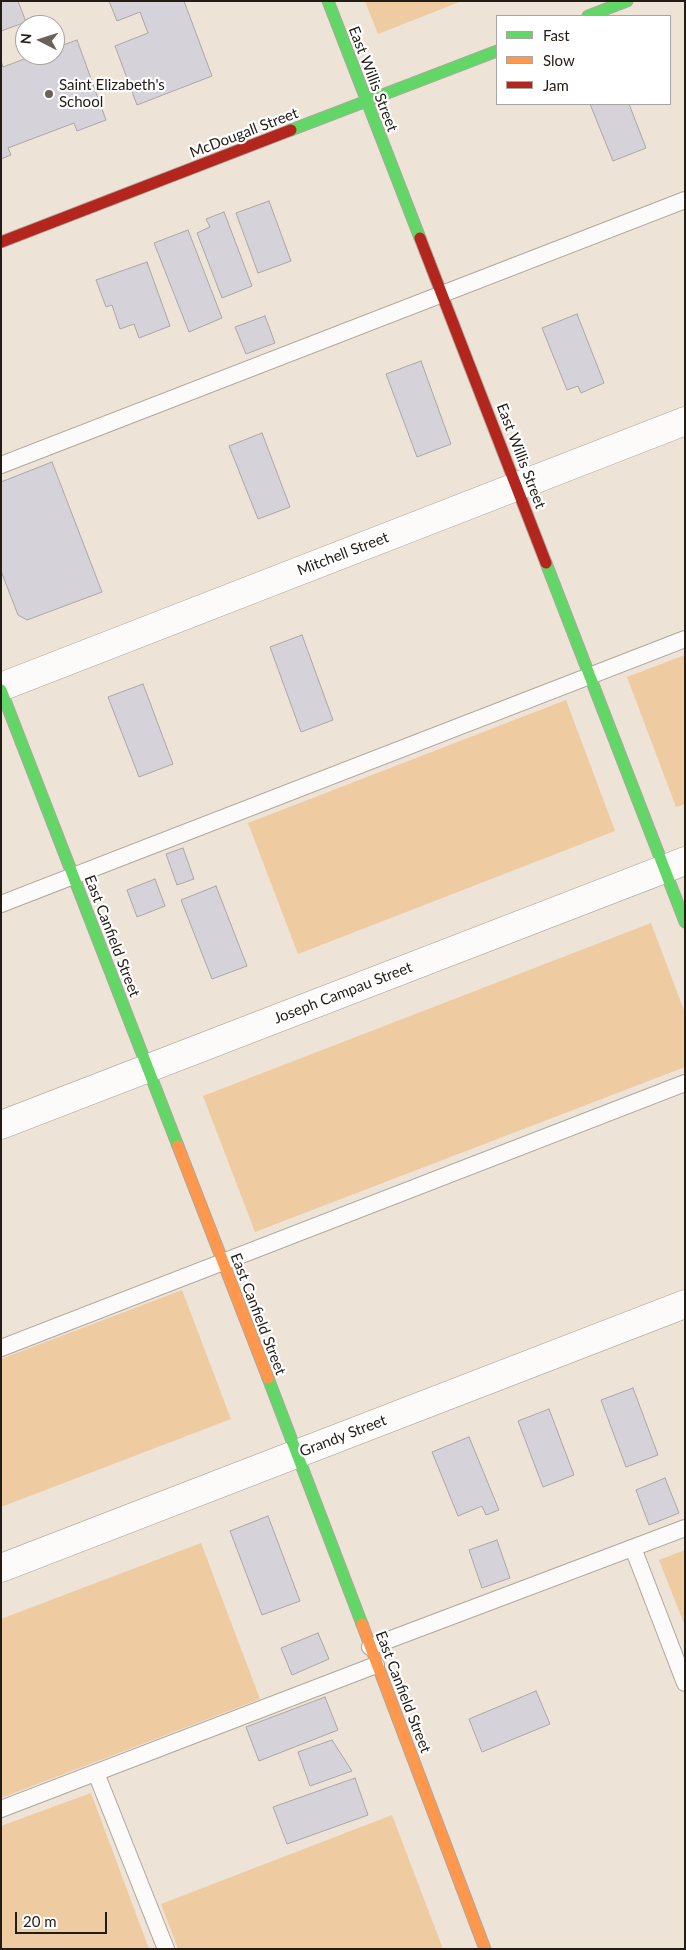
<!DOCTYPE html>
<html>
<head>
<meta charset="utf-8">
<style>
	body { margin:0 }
	#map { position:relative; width:686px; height:1950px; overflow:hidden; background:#eee3d7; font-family:Lato,sans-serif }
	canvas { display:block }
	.frame { position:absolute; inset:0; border:2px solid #231c14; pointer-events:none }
	.legend { position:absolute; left:496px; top:15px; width:175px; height:90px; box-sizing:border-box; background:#fff; border:1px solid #a7a4a1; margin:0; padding:6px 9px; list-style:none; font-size:15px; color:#231c14 }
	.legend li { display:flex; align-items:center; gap:10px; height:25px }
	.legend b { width:25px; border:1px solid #a7a4a1 }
	.north { position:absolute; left:15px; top:15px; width:50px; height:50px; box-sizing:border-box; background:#fff; border:1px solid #a7a4a1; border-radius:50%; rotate:275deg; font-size:14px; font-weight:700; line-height:20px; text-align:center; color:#231c14 }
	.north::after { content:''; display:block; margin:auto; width:18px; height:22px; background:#6a6258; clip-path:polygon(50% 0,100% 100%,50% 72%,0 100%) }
	.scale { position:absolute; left:15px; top:1912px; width:92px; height:22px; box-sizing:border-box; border:2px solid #231c14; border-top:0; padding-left:6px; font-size:15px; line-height:18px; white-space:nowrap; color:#231c14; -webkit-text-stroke:4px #fff; paint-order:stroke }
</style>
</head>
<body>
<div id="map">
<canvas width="686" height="1950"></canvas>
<div class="frame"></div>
<ul class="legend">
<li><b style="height:6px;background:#63d668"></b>Fast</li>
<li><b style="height:6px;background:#ff974d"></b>Slow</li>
<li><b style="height:6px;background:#b3261e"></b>Jam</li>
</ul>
<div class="north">N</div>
<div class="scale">20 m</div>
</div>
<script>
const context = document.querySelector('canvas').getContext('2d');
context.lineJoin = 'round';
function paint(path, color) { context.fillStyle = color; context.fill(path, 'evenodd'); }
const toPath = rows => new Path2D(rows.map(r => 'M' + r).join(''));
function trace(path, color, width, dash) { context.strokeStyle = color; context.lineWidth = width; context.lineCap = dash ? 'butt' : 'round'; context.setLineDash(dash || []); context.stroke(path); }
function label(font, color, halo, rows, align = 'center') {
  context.font = font + ' Lato,sans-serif'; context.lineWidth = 4.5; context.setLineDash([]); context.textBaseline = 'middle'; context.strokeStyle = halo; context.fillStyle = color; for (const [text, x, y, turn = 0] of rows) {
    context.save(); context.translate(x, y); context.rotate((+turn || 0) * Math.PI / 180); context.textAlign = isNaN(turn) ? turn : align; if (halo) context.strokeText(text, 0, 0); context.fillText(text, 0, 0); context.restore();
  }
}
paint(toPath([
	[365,1,462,1,378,34],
	[685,655,685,804,676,807,627,677],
	[566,700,615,831,298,954,248,823],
	[651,923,685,1013,685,1067,255,1232,203,1096],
	[182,1290,231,1419,1,1507,1,1359],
	[201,1543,260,1699,1,1798,1,1619],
	[685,1550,685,1626,659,1560],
	[91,1793,149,1949,1,1949,1,1826],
	[392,1815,443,1949,178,1949,161,1904]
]), '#eecba1');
const building = toPath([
	[1,1,18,1,26,22,1,31,1,1],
	[109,1,184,1,212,76,137,105,115,46,148,33,140,12,117,21,109,1],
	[77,40,106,120,77,131,74,123,8,148,11,155,1,159,1,61,3,67,35,55,55,55,55,48,77,40],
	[590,104,629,104,646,148,613,161,590,104],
	[269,201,291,261,258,273,236,213,269,201],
	[224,212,252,286,222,298,197,233,210,227,206,219,224,212],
	[188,230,222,318,189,332,154,243,188,230],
	[147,262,170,326,139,338,134,324,120,329,112,305,106,307,96,280,147,262],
	[577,314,604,383,581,393,578,386,567,390,542,328,577,314],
	[265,316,275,343,246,354,235,327,265,316],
	[421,361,451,444,417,457,386,374,421,361],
	[262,433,290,507,258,519,229,446,262,433],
	[52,462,102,592,27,620,18,615,1,571,1,482,52,462],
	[302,635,333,720,301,732,270,647,302,635],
	[143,684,173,764,139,777,108,697,143,684],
	[183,848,194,879,177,885,166,854,183,848],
	[155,879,165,906,137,917,127,890,155,879],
	[216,886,247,966,212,979,181,900,216,886],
	[633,1388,658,1455,626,1467,601,1400,633,1388],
	[549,1409,574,1475,543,1487,518,1421,549,1409],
	[469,1437,499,1510,486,1515,482,1506,458,1516,432,1452,469,1437],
	[665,1478,679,1513,649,1525,636,1490,665,1478],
	[268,1516,300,1601,262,1615,230,1531,268,1516],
	[497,1540,510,1578,482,1588,469,1550,497,1540],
	[318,1633,329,1659,292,1675,281,1648,318,1633],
	[536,1691,550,1724,482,1752,469,1719,536,1691],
	[325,1697,338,1730,259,1761,246,1727,325,1697],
	[332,1740,352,1771,310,1786,298,1752,332,1740],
	[355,1778,368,1815,287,1844,273,1807,355,1778]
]);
paint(building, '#d6d2da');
trace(building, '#aaa6a6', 1);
const lane = toPath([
	[1,465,685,200],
	[1,904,685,639],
	[1,1348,685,1083],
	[633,1548,685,1683],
	[370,1647,685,1528],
	[96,1773,166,1949],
	[1,1809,376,1665]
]);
const street = toPath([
	[1,687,685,421],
	[1,1125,685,861],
	[1,1568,685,1304]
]);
const fast = toPath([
	[328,1,420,238],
	[588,16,627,1],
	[291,130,497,51],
	[546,563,685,922],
	[1,690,178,1146],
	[268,1378,362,1624]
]);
const slow = toPath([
	[178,1146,268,1378],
	[362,1624,485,1949]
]);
const jam = toPath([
	[420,238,546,563],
	[1,242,291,130]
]);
trace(lane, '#aea69d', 18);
trace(street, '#aea69d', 29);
trace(fast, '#aea69d', 13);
trace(slow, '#aea69d', 13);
trace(jam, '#aea69d', 13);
trace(lane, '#fcfbf9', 16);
trace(street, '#fcfbf9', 28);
trace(fast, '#63d668', 11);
trace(slow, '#ff974d', 11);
trace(jam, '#b3261e', 11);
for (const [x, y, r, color] of [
	[49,94,5,"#6a6258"]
]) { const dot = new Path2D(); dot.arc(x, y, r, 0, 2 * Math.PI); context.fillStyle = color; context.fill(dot); trace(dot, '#fff', 2); }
label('15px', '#231c14', '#fff', [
	["East Willis Street",373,79,69],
	["McDougall Street",244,133,-21],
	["East Willis Street",521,456,69],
	["Mitchell Street",343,554,-21],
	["East Canfield Street",112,936,69],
	["Joseph Campau Street",343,993,-21],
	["East Canfield Street",258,1314,69],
	["Grandy Street",343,1436,-21],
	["East Canfield Street",403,1692,69]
]);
label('15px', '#231c14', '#fff', [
	["Saint Elizabeth's",59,85],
	["School",59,102]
], 'left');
</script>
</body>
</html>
